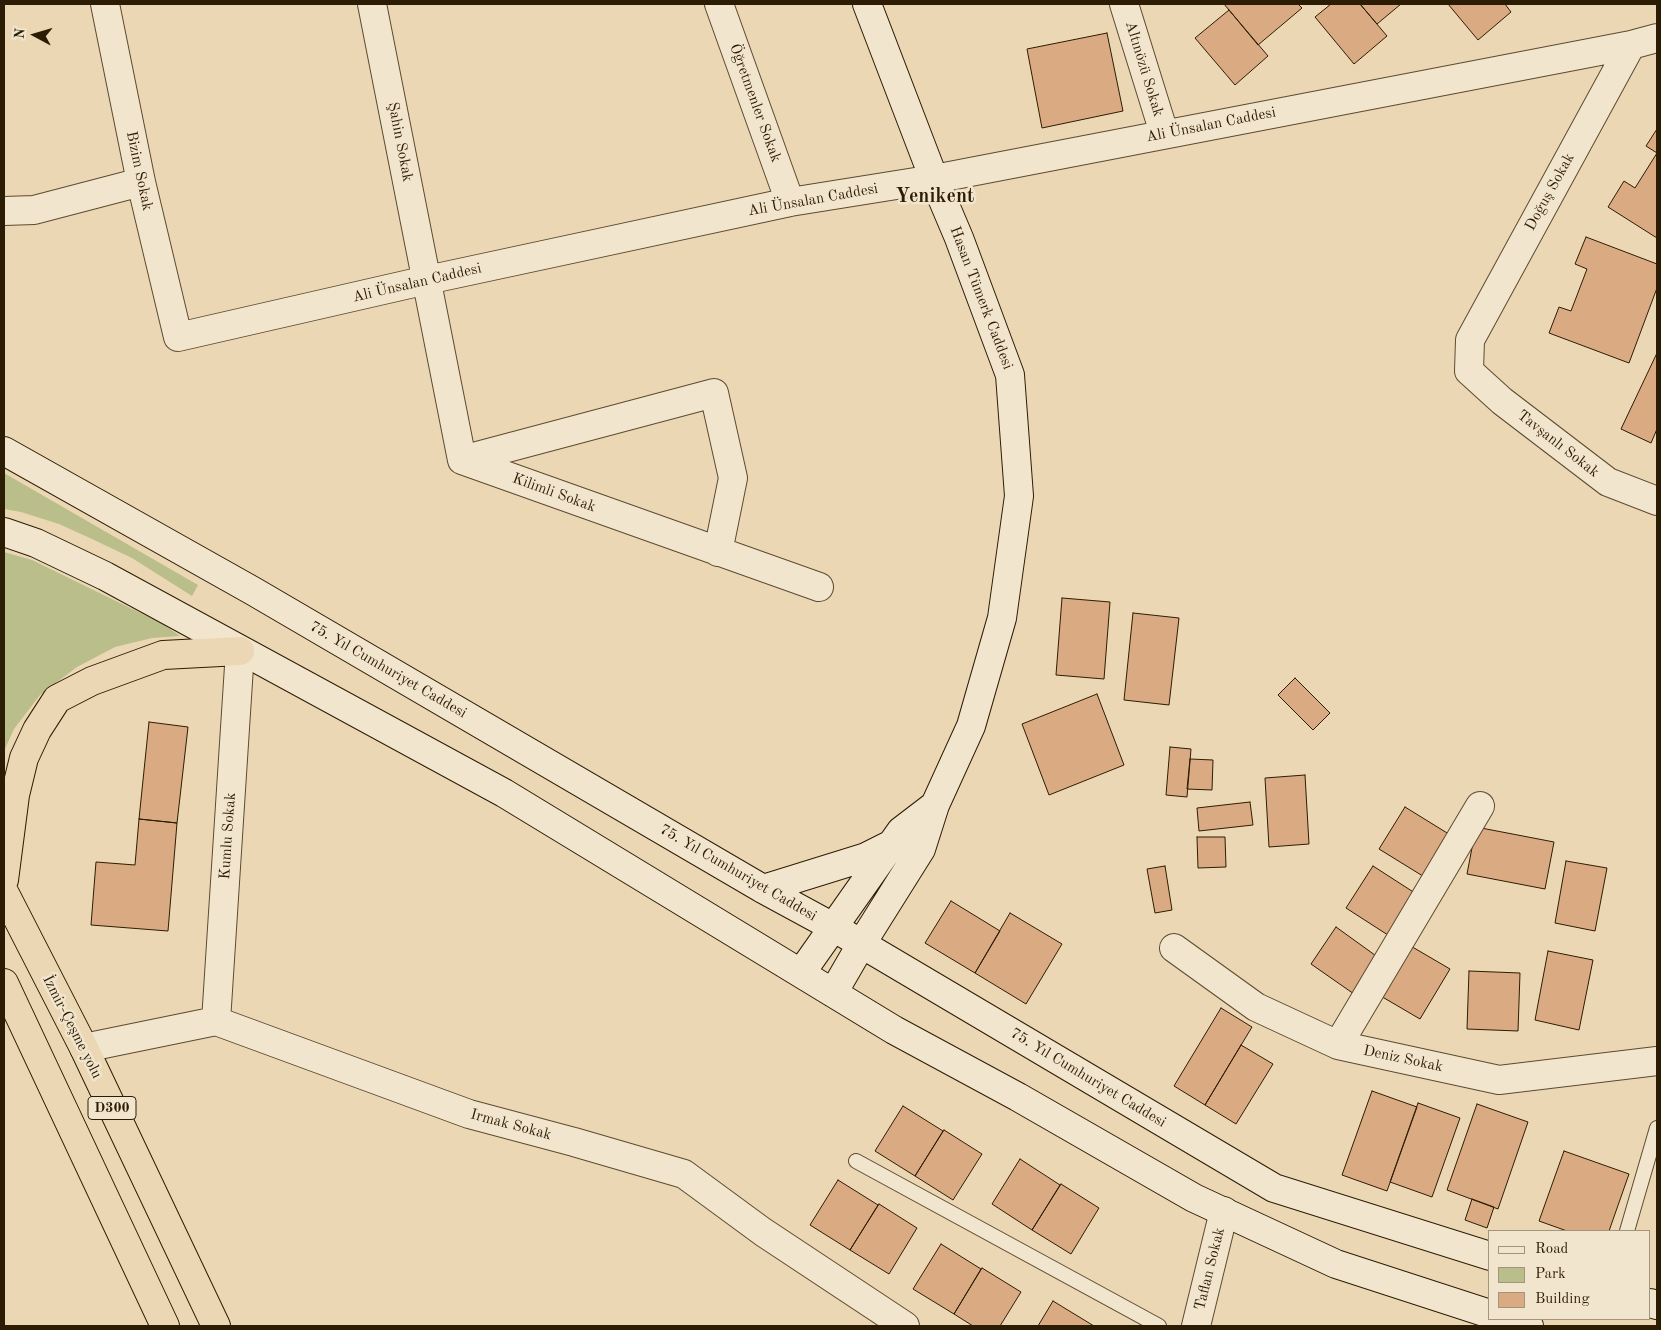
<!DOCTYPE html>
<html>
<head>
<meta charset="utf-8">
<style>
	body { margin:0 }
	#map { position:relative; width:1661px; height:1330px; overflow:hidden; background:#ebd7b3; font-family:"Old Standard TT",serif }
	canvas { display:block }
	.frame { position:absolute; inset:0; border:5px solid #2d1c04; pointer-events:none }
	.legend { position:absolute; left:1488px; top:1230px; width:162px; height:90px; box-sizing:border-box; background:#f2e5ce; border:1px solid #a3957d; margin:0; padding:6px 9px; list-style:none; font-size:15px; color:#2d1c04 }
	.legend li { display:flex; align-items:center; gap:10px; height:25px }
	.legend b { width:25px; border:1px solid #a3957d }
	.north { position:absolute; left:10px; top:10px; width:50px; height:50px; -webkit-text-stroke:4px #f2e5ce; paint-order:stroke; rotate:276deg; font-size:14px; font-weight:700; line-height:20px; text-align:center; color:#2d1c04 }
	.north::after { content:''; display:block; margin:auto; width:18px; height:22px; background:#2d1c04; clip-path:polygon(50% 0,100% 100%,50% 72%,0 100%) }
</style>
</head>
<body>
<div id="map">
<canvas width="1661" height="1330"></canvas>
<div class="frame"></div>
<ul class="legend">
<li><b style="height:6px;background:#f2e5ce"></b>Road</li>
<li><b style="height:14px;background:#babe8b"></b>Park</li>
<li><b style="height:14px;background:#daaa82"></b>Building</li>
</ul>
<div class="north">N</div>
</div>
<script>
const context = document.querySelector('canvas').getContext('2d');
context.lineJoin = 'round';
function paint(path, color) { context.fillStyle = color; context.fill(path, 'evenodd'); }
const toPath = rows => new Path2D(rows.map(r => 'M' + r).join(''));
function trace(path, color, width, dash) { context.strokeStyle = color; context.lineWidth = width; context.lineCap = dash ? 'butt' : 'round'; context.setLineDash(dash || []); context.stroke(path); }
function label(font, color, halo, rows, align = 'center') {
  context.font = font + ' "Old Standard TT",serif'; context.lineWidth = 5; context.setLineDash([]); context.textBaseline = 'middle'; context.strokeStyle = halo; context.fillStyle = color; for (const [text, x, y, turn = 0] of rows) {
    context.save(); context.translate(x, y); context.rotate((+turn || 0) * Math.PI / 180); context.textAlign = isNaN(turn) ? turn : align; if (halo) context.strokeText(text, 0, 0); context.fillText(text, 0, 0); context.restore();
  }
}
paint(toPath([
	[4,473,198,585,192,596,132,558,92,539,59,524,21,512,4,509],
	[4,552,32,560,163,624,180,636,152,638,115,647,77,667,40,695,14,729,4,751]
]), '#babe8b');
const building = toPath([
	[1224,4,1298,4,1302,8,1258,45,1224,4],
	[1331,4,1360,4,1387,36,1354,64,1315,17,1331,4],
	[1360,4,1401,4,1377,24,1360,4],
	[1448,4,1505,4,1511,12,1478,40,1448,4],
	[1229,10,1268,56,1235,85,1195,38,1229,10],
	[1107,33,1123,111,1042,128,1027,49,1107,33],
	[1657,129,1657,238,1608,207,1624,181,1635,188,1657,153,1646,146,1657,129],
	[1586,237,1657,264,1657,288,1629,363,1549,333,1559,307,1571,311,1587,269,1575,264,1586,237],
	[1657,353,1657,429,1651,443,1621,429,1657,353],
	[1062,598,1110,602,1104,679,1056,675,1062,598],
	[1133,613,1179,618,1169,705,1124,700,1133,613],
	[1295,678,1330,713,1313,730,1278,695,1295,678],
	[1097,694,1124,765,1049,795,1022,724,1097,694],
	[149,722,188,727,177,823,139,819,149,722],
	[1170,747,1191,749,1187,797,1166,795,1170,747],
	[1190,759,1213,760,1212,790,1187,789,1190,759],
	[1305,775,1309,844,1269,847,1265,778,1305,775],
	[1250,802,1253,825,1199,831,1197,808,1250,802],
	[1405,807,1452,836,1426,878,1379,849,1405,807],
	[139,819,177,823,168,931,91,925,96,862,135,865,139,819],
	[1476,827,1554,842,1545,889,1467,874,1476,827],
	[1197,837,1225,837,1226,867,1198,868,1197,837],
	[1566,861,1607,868,1595,931,1555,923,1566,861],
	[1165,866,1172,910,1155,913,1147,869,1165,866],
	[1373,866,1418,895,1391,937,1346,908,1373,866],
	[951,901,1000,931,975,973,925,943,951,901],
	[1010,913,1062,944,1026,1004,975,973,1010,913],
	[1336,927,1379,958,1354,994,1311,964,1336,927],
	[1409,945,1450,969,1420,1019,1379,995,1409,945],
	[1548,951,1593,960,1579,1030,1535,1020,1548,951],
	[1469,971,1520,973,1518,1031,1467,1029,1469,971],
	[1221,1008,1252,1027,1205,1105,1174,1086,1221,1008],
	[1241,1045,1273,1064,1236,1124,1205,1105,1241,1045],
	[1372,1091,1417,1107,1387,1191,1342,1175,1372,1091],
	[1418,1103,1460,1118,1432,1197,1390,1182,1418,1103],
	[1477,1104,1528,1122,1498,1209,1447,1190,1477,1104],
	[903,1106,943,1131,915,1176,875,1151,903,1106],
	[944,1130,982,1154,953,1200,915,1176,944,1130],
	[1564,1151,1629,1174,1609,1231,1567,1231,1539,1221,1564,1151],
	[1020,1159,1060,1185,1032,1230,992,1204,1020,1159],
	[838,1180,878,1205,850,1250,810,1225,838,1180],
	[1061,1184,1099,1208,1071,1254,1032,1230,1061,1184],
	[1472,1199,1494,1207,1487,1228,1465,1220,1472,1199],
	[879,1204,917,1228,889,1274,850,1250,879,1204],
	[941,1244,981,1269,954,1314,913,1289,941,1244],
	[982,1268,1021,1292,1000,1326,973,1326,954,1314,982,1268],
	[1053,1301,1094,1326,1038,1326,1053,1301]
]);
paint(building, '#daaa82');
trace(building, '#2d1c04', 1);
const lane = toPath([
	[856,1161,1159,1326],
	[1627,1231,1657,1128]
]);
const street = toPath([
	[105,4,141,182,178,337,427,280,790,202,934,179,1631,45,1657,38],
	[372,4,462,460,819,587],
	[719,4,790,202],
	[1124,4,1164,133],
	[1631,45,1470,340,1469,371,1502,401,1608,482,1657,501],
	[4,211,34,210,141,182],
	[462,460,714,393,733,478,718,552],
	[1174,948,1256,1007,1338,1045,1499,1080,1657,1061],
	[216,1021,240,651],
	[1338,1045,1480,806],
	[84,1048,216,1021,469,1114,574,1142,684,1174,763,1232,905,1326],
	[1196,1326,1224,1211]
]);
const secondary = toPath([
	[4,451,253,591,763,889,833,927,1274,1188,1490,1256],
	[4,532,36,543,105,576,504,793,894,1030,1018,1097,1194,1198,1336,1264,1490,1314],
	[763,889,866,857,890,845],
	[801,973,901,831,935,805],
	[833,993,862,943,921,849,935,805,971,726,1002,618,1019,496,1010,375,959,238,934,179,867,4],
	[1650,1303,1657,1305],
	[1505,1319,1529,1326]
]);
const highway = toPath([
	[4,880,15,795,24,758,37,730,57,699,92,681,163,655,240,651],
	[4,892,84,1048,216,1326],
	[4,983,165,1326]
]);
trace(lane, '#5c4b30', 16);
trace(street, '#5c4b30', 30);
trace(secondary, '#2d1c04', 30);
trace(highway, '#2d1c04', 30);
trace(lane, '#f2e5ce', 14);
trace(street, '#f2e5ce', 28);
trace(secondary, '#f2e5ce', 28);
trace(highway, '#ebd7b3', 28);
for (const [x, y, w] of [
	[112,1108,48]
]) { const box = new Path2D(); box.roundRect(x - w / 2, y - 11.5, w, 23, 4); context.fillStyle = '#f2e5ce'; context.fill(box); trace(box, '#2d1c04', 1); }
label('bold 14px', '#2d1c04', null, [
	["D300",112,1108]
]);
label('15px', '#2d1c04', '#f2e5ce', [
	["Altınözü Sokak",1144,69,73],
	["Öğretmenler Sokak",755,103,70],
	["Ali Ünsalan Caddesi",1211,125,-11],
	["Şahin Sokak",400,142,79],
	["Bizim Sokak",139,171,78],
	["Doğuş Sokak",1550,192,-61],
	["Ali Ünsalan Caddesi",813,200,-10],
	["Ali Ünsalan Caddesi",417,283,-13],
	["Hasan Tümerk Caddesi",981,298,69],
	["Tavşanlı Sokak",1558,444,38],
	["Kilimli Sokak",554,493,20],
	["75. Yıl Cumhuriyet Caddesi",388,670,30],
	["Kumlu Sokak",228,836,-86],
	["75. Yıl Cumhuriyet Caddesi",738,873,30],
	["İzmir-Çeşme yolu",72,1027,63],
	["Deniz Sokak",1403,1059,12],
	["75. Yıl Cumhuriyet Caddesi",1088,1078,31],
	["Irmak Sokak",511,1125,15],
	["Taflan Sokak",1210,1269,-76]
]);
label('bold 20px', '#2d1c04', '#f2e5ce', [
	["Yenikent",935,197]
]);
</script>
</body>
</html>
